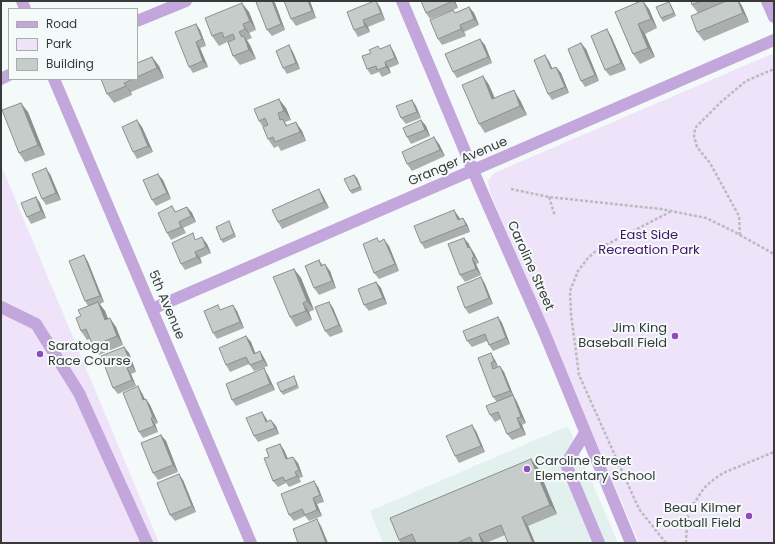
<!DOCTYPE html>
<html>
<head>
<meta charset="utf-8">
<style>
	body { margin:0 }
	#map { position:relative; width:775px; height:544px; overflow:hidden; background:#f4faf9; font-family:Poppins,sans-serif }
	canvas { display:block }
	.frame { position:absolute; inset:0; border:2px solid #373a39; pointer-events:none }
	.legend { position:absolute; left:8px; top:8px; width:130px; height:72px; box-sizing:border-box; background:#f4faf9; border:1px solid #a8adac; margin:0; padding:5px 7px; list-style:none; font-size:12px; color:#373a39 }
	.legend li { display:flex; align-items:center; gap:8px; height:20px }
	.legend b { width:20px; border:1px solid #a8adac }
</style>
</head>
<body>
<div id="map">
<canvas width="775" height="544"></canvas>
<div class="frame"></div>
<ul class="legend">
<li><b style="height:5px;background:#c3a6db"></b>Road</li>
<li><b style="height:11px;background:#eee3f9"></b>Park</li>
<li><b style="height:11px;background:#c6ccca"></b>Building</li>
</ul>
</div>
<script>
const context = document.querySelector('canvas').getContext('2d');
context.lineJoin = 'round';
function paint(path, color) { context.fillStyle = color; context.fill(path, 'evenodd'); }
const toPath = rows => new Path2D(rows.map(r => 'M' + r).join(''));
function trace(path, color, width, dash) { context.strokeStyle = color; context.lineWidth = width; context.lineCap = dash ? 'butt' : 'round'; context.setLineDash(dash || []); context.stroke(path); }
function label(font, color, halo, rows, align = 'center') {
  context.font = font + ' Poppins,sans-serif'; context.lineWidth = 4; context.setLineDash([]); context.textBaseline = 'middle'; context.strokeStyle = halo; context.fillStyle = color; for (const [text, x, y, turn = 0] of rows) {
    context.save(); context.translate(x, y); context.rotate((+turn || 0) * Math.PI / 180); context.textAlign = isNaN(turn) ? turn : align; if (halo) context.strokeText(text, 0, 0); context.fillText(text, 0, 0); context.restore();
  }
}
paint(toPath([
	[568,426,618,543,383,543,370,511]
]), '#e2f1ee');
paint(toPath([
	[774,53,774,543,639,543,490,192,488,181,494,173],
	[1,165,159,543,1,543]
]), '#eee3f9');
trace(toPath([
	[511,189,549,197,661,209,706,218,731,230,774,254],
	[549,197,555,216],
	[740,235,739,216,710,163,697,147,694,136,695,128,722,101,746,81,774,69],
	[666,543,639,509,579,375,571,314,570,291,578,271,588,258,598,249,670,212],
	[686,543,687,519,691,508,704,488,713,480,723,473,774,452]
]), '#b8bdbc', 2.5, [3, 2]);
trace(toPath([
	[22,1,25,9],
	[402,1,480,187,544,332,631,543],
	[767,1,774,17],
	[137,21,186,1],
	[1,79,9,75],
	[54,79,251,543],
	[1,307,36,324,79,393,147,543],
	[152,309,774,40],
	[585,433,566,464,599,543]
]), '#c3a6db', 12);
paint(toPath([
	[285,1,310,1,316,18,296,26,291,19],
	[421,1,455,1,458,8,430,19,426,13],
	[691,1,739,1,742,6,749,22,704,41,697,32,698,13,692,5],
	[275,3,285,30,272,36,267,30],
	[671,5,676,16,663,22,661,18],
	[380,7,385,20,368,27,370,32,358,37,354,30,347,12],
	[469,7,474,13,479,25,464,32,466,36,442,45,438,39,453,10,455,13],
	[649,9,657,28,645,34,655,57,640,64,633,54,615,12],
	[249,12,256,30,249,33,252,38,247,40,250,45,256,59,240,65,233,56,229,45,227,42,219,46,212,36],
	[196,24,200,30,206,46,200,48,208,67,193,73,189,67],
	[611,36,626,70,610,76,605,70],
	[485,45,492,63,457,78,453,72],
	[380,49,394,52,399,64,389,68,391,73,382,77,379,72,371,75,367,69],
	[586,49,599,81,585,87,581,81],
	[293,52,300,69,287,74,283,68],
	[152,57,159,66,164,78,131,92,132,95,114,103,107,94,101,79,137,79,137,63],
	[549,61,552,69,556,67,561,73,569,93,552,100,548,94],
	[483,76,489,85,495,98,520,100,527,115,485,133,479,124],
	[412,100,416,106,421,118,406,124,401,118],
	[286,108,291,120,285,122,287,125,302,131,306,141,281,151,278,146,274,148,268,139,263,127,259,121],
	[28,112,45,155,25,162,19,153],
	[421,120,426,126,430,136,411,144,407,137],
	[142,127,153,152,137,159,133,152],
	[439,144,445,156,412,171,407,164],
	[50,174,61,200,46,205,42,199],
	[354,175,357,178,362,190,352,194,350,191],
	[163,180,171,199,156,206,152,200],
	[319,189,323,196,329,208,282,229,278,222],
	[36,197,40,203,46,218,31,224,27,217],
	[172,206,176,212,187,207,192,213,196,222,183,228,186,233,171,240,167,233],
	[459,217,460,219,467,224,470,232,425,249,421,243],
	[231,225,236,237,223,243,221,240],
	[464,238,474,253,479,263,476,264,481,275,465,282,460,275],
	[197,240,207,244,211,253,200,258,202,263,185,270,181,264],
	[379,241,389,246,399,271,379,279,374,273],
	[84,255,88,262,104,302,100,304,105,311,108,319,116,327,123,345,99,355,93,346,90,339,87,340,81,331,88,306,85,301],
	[319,260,323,265,330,271,336,288,319,295,314,288],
	[294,269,301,278,314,310,309,312,312,320,296,327,290,317],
	[481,277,485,284,493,304,469,314,465,308],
	[376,282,381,288,387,304,369,311,364,305],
	[329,302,333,308,343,332,330,337,325,331],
	[237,311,244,328,217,339,213,333],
	[498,317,502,323,510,344,493,351,489,345,487,341,472,347,467,341],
	[246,336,251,342,255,353,260,351,264,358,268,366,254,371,249,364,230,372,226,365],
	[124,347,129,353,136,372,131,374,136,386,118,394,113,388],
	[478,358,495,360,498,367,504,372,514,397,517,402,526,423,522,425,526,435,512,440,507,434,501,419,495,422,490,415,497,402,493,397],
	[268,375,275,390,236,406,232,400],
	[296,380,299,388,283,395,281,392],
	[142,393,145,400,146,399,150,405,158,423,155,424,158,432,143,438,139,432],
	[266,418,268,422,276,426,279,434,258,442,254,436],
	[476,431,485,452,459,463,455,456],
	[161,435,166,441,178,472,158,480,153,473],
	[280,444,284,450,288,459,298,463,303,477,299,478,301,482,289,487,286,483,278,487,273,481,269,457],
	[531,459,538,468,557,514,528,526,535,543,508,543,505,535,486,543,401,543,399,540],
	[183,480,196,512,175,521,170,515],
	[318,487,324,502,317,504,322,516,309,521,305,516,294,521,289,515]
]), '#aaafae');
paint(toPath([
	[272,1,273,1,275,3,285,30,281,24],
	[308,1,310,1,316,18,312,11],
	[376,1,380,7,385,20,381,13],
	[453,1,455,1,458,8],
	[643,1,649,9,657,28,651,19],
	[738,1,739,1,742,6,749,22,743,13],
	[669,2,671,5,676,16,674,13],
	[242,3,249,12,256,30,250,21],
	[469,7,474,13,479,25,474,19],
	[363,20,368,27,370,32,365,26],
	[196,24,200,30,206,46,202,39],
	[243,24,249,33,252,38,245,29],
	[638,24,645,34,655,57,648,48],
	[460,25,464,32,466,36,461,29],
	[607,29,611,36,626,70,621,63],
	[239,32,245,40,244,36,250,45,256,59,249,50,242,37],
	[480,39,485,45,492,63,488,57],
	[196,42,200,48,208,67,203,61],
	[581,43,586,49,599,81,595,75],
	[289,45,293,52,300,69,296,63],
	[390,45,394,52,399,64,395,58],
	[545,55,549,61,555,75,551,69],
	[152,57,159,66,164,78,157,68],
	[385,62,389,68,391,73,386,67],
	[556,67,561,73,569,93,565,87],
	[483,76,489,85,499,109,492,99],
	[124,83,131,92,132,95],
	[514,90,520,100,527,115,520,106],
	[279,99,286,108,291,120,284,111],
	[412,100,416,106,421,118,417,112],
	[21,103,28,112,45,155,38,145],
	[137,120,142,127,153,152,148,146],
	[421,120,426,126,430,136,425,130],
	[296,122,302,131,306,141,300,132],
	[434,137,439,144,445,156,440,150],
	[46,168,50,174,61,200,56,193],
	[158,174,163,180,171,199,167,193],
	[354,175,357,178,362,190,360,187],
	[319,189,323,196,329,208,324,202],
	[36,197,40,203,46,218,41,211],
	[187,207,192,213,196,222,191,216],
	[454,210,459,217,463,226,458,220],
	[463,218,467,224,470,232,466,225],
	[229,221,231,225,236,237,234,234],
	[179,222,183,228,186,233,181,227],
	[202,237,207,244,211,253,206,247],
	[464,238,469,244,472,254,468,248],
	[384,239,389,246,399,271,395,264],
	[470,247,474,253,479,263,474,257],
	[195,252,200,258,202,263,197,257],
	[84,255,88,262,104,302,100,296],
	[472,258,476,264,481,275,476,269],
	[325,264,330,271,336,288,332,281],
	[294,269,301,278,314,310,307,301],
	[481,277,485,284,493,304,489,298],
	[376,282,381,288,387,304,383,298],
	[98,302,105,311,112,329,105,320],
	[329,302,333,308,343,332,339,325],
	[303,303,309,312,312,320,306,311],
	[233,305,237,311,244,328,240,322],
	[498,317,502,323,510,344,506,338],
	[110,318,116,327,123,345,117,336],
	[246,336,251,342,258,360,254,354],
	[124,347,129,353,136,372,132,366],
	[260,351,264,358,268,366,263,360],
	[491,353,495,360,499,368,494,361],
	[500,366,504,372,514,397,510,391],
	[127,368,131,374,136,386,132,380],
	[264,368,268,375,275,390,270,384],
	[138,386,142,393,148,406,143,400],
	[513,395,517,402,526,423,521,417],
	[146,399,150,405,158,423,153,417],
	[262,412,266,418,270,428,266,422],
	[151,418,155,424,158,432,154,426],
	[517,418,522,425,526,435,521,428],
	[271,420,276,426,279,434,275,428],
	[472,425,476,431,485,452,481,446],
	[161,435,166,441,178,472,173,465],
	[280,444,284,450,291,466,286,459],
	[293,457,298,463,303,477,299,470],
	[531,459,538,468,557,514,550,505],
	[295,472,299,478,301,482,297,476],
	[179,474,183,480,196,512,192,506],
	[314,481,318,487,324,502,320,495],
	[313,498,317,504,322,516,317,510],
	[522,517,528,526,535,543,533,543],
	[317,519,321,526,328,543,326,543],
	[479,534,485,543,482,543]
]), '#8b8f8d');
const building = toPath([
	[260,1,272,1,281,24,267,30,256,2,260,1],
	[284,1,308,1,312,11,291,19,284,1],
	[374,1,376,1,381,13,363,20,365,26,354,30,347,12,374,1],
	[421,1,453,1,426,13,421,1],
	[641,1,643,1,651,19,638,24,648,48,633,54,615,12,641,1],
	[691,1,701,1,692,5,691,1],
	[726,1,738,1,743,13,697,32,691,16,726,1],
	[669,2,674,13,661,18,656,7,669,2],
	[242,3,250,21,243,24,245,29,239,32,242,37,244,36,249,50,233,56,228,42,235,39,233,34,224,38,222,32,212,36,205,18,242,3],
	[469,7,474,19,460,25,461,29,438,39,430,20,453,10,455,13,469,7],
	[196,24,202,39,196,42,203,61,189,67,175,32,196,24],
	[607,29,621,63,605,70,591,36,607,29],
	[480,39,488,57,453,72,445,54,480,39],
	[581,43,595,75,581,81,568,49,581,43],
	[289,45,296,63,283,68,276,51,289,45],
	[390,45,395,58,385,62,386,67,377,70,376,66,367,69,362,56,371,53,369,50,378,46,380,49,390,45],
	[545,55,551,69,556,67,565,87,548,94,534,60,545,55],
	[152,57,157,68,137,77,137,63,152,57],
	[483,76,492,99,514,90,520,106,479,124,462,85,483,76],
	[101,79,133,79,124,83,126,86,107,94,101,79],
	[279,99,284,111,278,113,280,120,283,119,286,126,296,122,300,132,275,142,273,137,268,139,263,127,268,125,265,118,259,121,254,109,279,99],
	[412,100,417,112,401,118,396,106,412,100],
	[21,103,38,145,19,153,2,110,21,103],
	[137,120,148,146,133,152,122,127,137,120],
	[421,120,425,130,407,137,403,128,421,120],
	[434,137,440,150,407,164,402,152,434,137],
	[46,168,56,193,42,199,32,174,46,168],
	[158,174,167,193,152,200,143,180,158,174],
	[354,175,360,187,350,191,344,179,354,175],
	[319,189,324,202,278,222,272,210,319,189],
	[36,197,41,211,27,217,21,203,36,197],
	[172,206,175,212,187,207,191,216,179,222,181,227,167,233,158,213,172,206],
	[454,210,458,220,463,218,466,225,421,243,414,226,454,210],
	[229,221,234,234,221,240,216,227,229,221],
	[193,233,195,240,202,237,206,247,195,252,197,257,181,264,172,243,193,233],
	[377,238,379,242,384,239,395,264,374,273,363,244,377,238],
	[464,238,468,248,470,247,474,257,472,258,476,269,460,275,448,244,464,238],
	[84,255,100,296,85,301,69,261,84,255],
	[319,260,321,266,325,264,332,281,314,288,305,266,319,260],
	[294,269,307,301,303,303,306,311,290,317,273,277,294,269],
	[481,277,489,298,465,308,457,287,481,277],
	[376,282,383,298,364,305,358,289,376,282],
	[98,302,105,320,110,318,117,336,93,346,86,329,81,331,76,318,81,316,78,310,98,302],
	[329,302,339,325,325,331,315,307,329,302],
	[218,305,220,310,233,305,240,322,213,333,204,311,218,305],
	[498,317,506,338,489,345,485,334,467,341,463,331,498,317],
	[246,336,254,354,260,351,263,360,250,365,246,357,226,365,219,348,246,336],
	[124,347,132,366,127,368,132,380,113,388,101,356,124,347],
	[491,353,494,361,491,363,493,369,500,366,510,391,493,397,478,358,491,353],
	[264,368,270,384,232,400,226,384,264,368],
	[294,376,297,385,281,392,277,383,294,376],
	[138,386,143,400,146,399,153,417,151,418,154,426,139,432,123,393,138,386],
	[513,395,521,417,517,418,521,428,507,434,498,412,490,415,486,406,513,395],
	[262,412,266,422,271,420,275,428,254,436,246,418,262,412],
	[472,425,481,446,455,456,446,436,472,425],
	[161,435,173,465,153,473,141,443,161,435],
	[280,444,286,459,293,457,299,470,295,472,297,476,285,481,283,477,273,481,264,458,269,457,266,449,280,444],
	[531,459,550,505,522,517,533,543,508,543,501,525,479,534,482,543,473,543,470,537,457,543,416,543,412,534,399,540,390,518,531,459],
	[179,474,192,506,170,515,157,483,179,474],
	[314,481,320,495,313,498,317,510,305,515,302,509,289,515,281,494,314,481],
	[317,519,326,543,298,543,293,529,317,519]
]);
paint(building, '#c6ccca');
trace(building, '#8b8f8d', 1);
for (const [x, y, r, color] of [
	[675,336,4,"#904bbf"],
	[40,354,4,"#904bbf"],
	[527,469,4,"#904bbf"],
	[749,516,4,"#904bbf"]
]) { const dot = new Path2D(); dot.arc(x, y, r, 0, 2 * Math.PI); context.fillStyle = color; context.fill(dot); trace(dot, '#f4faf9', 1.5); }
label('13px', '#373a39', '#f4faf9', [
	["Granger Avenue",458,162,-23],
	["Caroline Street",530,266,66],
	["5th Avenue",166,305,67]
]);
label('13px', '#490e6b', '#f4faf9', [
	["East Side",649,236],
	["Recreation Park",649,251]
]);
label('13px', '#373a39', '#f4faf9', [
	["Jim King",667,329],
	["Baseball Field",667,344],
	["Saratoga",48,347,"left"],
	["Race Course",48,362,"left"],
	["Caroline Street",535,462,"left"],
	["Elementary School",535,477,"left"],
	["Beau Kilmer",741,509],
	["Football Field",741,524]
], 'right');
</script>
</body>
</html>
